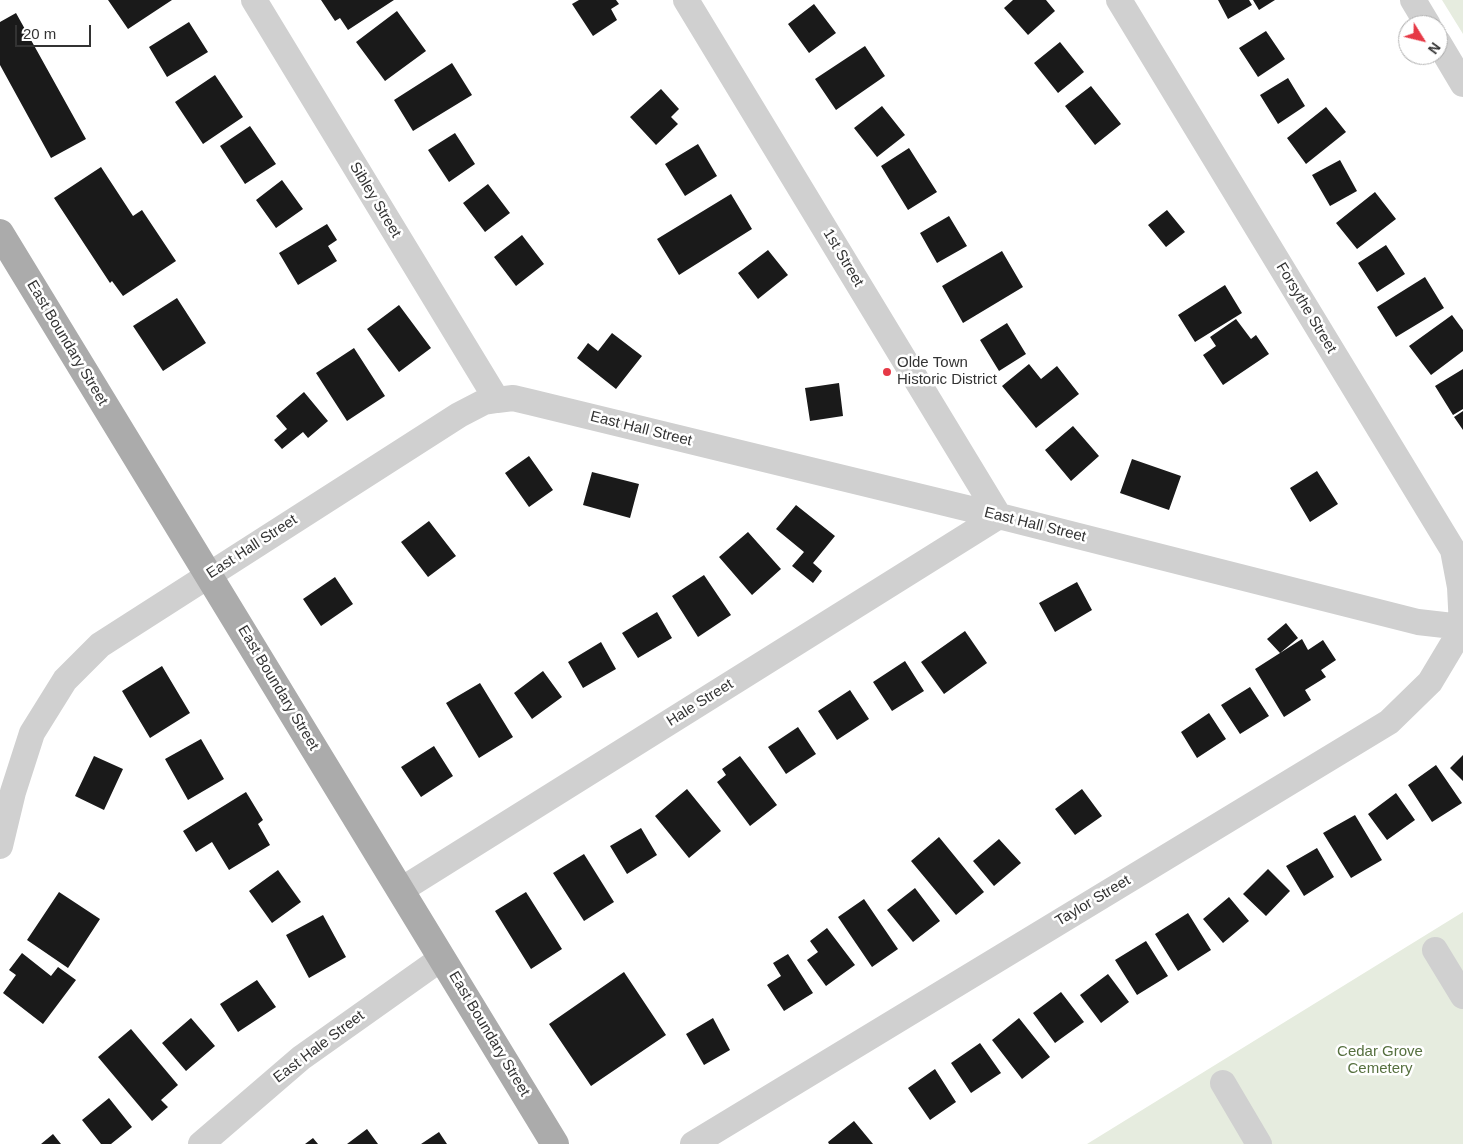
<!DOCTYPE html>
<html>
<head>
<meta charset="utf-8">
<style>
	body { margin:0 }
	#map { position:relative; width:1463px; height:1144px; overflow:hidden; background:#fff; font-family:Arial,sans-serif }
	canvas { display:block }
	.north { position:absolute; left:1398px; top:15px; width:50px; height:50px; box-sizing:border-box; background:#fff; border:1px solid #adadad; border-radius:50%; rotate:126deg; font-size:14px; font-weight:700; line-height:20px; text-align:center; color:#333 }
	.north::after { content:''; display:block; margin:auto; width:18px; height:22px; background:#e63946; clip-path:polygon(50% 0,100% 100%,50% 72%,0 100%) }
	.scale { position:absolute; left:15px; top:25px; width:76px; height:22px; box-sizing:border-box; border:2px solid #333; border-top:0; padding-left:6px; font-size:15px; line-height:18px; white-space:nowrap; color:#333; -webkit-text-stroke:4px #fff; paint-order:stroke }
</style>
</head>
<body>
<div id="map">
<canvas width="1463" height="1144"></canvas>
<div class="north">N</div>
<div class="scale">20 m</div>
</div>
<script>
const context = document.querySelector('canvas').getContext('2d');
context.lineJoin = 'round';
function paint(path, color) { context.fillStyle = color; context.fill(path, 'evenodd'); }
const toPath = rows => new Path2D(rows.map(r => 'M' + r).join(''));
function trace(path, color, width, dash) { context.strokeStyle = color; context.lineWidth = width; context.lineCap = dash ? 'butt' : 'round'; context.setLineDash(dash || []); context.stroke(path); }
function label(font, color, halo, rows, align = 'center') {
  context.font = font + ' Arial,sans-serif'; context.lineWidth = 5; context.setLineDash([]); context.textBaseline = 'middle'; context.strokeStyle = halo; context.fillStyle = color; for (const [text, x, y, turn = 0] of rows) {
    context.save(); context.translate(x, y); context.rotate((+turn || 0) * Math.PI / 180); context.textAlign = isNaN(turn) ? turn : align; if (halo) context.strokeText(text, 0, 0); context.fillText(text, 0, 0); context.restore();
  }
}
paint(toPath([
	[1442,0,1463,0,1463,34],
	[1463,912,1463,1144,1087,1144]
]), '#e6ecdf');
paint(toPath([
	[108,0,172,0,128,29],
	[321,0,394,0,348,30,340,18,335,21],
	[579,0,616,0,619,4,611,9,617,20,593,36,572,4],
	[1013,0,1046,0,1055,11,1028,35,1004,8],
	[1218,0,1249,0,1252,5,1228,19],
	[1253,0,1275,0,1259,10],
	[814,4,836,33,809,53,788,24],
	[397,11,426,51,385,81,356,42],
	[16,13,86,139,51,158,0,65,0,22],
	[189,22,208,52,167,77,149,47],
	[1266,31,1285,59,1258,77,1239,48],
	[1060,42,1084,72,1058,93,1034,63],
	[865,46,885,76,836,110,815,79],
	[452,63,472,95,413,131,394,100],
	[215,75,243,117,203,144,175,102],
	[1288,78,1305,106,1278,124,1260,95],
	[1091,86,1121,124,1095,145,1065,106],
	[661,89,679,109,671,117,678,124,656,145,630,117],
	[882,106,905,135,877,157,854,128],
	[1326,107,1346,132,1306,164,1287,138],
	[250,126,276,164,245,184,220,146],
	[455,133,475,164,449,182,428,150],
	[698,144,717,176,685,196,665,164],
	[909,148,937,192,908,210,881,166],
	[1340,160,1357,191,1330,206,1312,175],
	[101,167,133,216,142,210,176,261,123,296,112,281,110,283,54,198],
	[282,180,303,209,276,228,256,200],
	[488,184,510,213,485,232,463,203],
	[1375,192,1396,219,1357,249,1336,223],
	[731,194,752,229,679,275,657,239],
	[1167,210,1185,232,1166,247,1148,225],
	[949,216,967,246,937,263,920,233],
	[327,224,337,240,328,246,337,261,298,285,279,253],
	[522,235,544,264,516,286,494,257],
	[1386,245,1405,274,1377,292,1358,263],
	[768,250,788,275,758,299,738,273],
	[1002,251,1023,287,963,323,942,286],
	[1425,277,1444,308,1396,337,1377,307],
	[1225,285,1242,313,1195,342,1178,315],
	[177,298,206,343,163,371,133,326],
	[399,305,431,348,399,372,367,329],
	[1452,315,1463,330,1463,351,1431,375,1409,346],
	[1236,319,1251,339,1256,335,1269,354,1223,385,1203,355,1216,346,1210,337],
	[1007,323,1026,354,999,371,980,340],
	[612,333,642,356,616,389,577,358,588,343,598,351],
	[354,348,385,396,347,421,316,373],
	[1029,364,1041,379,1057,366,1079,394,1036,428,1002,386],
	[1463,369,1463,409,1453,415,1435,386],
	[839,383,843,416,810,421,805,388],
	[304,392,328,421,308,438,303,432,282,449,274,440,287,429,276,416],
	[1463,411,1463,430,1454,417],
	[1073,426,1099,456,1071,481,1045,450],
	[529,456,553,490,529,507,505,473],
	[1132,459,1181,476,1169,510,1120,493],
	[1317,471,1338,504,1310,522,1290,488],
	[592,472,639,484,630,518,583,505],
	[796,505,835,536,813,563,822,571,813,583,792,566,804,552,776,529],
	[429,521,456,556,428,577,401,542],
	[748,532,781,569,752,595,719,557],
	[704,575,731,615,698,637,672,596],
	[335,577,353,604,321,626,303,599],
	[1077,582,1092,610,1055,632,1039,603],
	[657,612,672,638,638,658,622,633],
	[1286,623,1298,638,1280,653,1267,639],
	[965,631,987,663,944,694,921,662],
	[1302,639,1308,650,1323,640,1336,660,1321,670,1326,677,1305,690,1311,700,1284,717,1255,669],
	[601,642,616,669,583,688,568,662],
	[905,661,924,691,892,711,873,682],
	[162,666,190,713,150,738,122,691],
	[543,671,562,697,532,719,514,693],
	[480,683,513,737,479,758,446,703],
	[1250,687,1269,716,1240,734,1221,705],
	[850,690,869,719,837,740,818,711],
	[1209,713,1226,739,1197,758,1181,732],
	[798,727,816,754,786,774,768,747],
	[201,739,224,779,188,800,165,759],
	[434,746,453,776,421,797,401,767],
	[1463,755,1463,781,1450,768],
	[94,756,123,769,104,810,75,796],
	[740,756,777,805,750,826,717,782,726,775,722,769],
	[1436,765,1462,803,1432,822,1408,785],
	[687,789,721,831,689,858,655,816],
	[1082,789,1102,816,1075,835,1055,809],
	[246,792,263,820,258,824,270,845,229,870,212,842,196,852,183,831],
	[1396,793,1415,820,1387,840,1368,814],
	[1355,815,1382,860,1351,878,1323,833],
	[641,828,657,855,627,874,610,846],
	[939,837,984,892,956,915,911,861],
	[999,839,1021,863,994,886,973,861],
	[1317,848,1334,877,1304,896,1286,866],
	[584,854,614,902,584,921,553,873],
	[1268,869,1290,891,1266,916,1243,894],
	[278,870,301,902,272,923,249,891],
	[915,888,940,921,913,942,887,910],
	[59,892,100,919,68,968,27,940],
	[526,892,562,949,531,969,495,911],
	[1229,897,1249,921,1223,943,1203,919],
	[864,899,898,949,872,967,838,917],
	[1188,913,1211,950,1178,971,1155,934],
	[323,915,346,957,309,978,286,935],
	[827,928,855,965,826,986,807,960,818,952,810,941],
	[1146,941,1168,976,1137,995,1115,960],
	[22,953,51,976,58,967,76,980,43,1024,3,993,16,975,9,970],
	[788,954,813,993,784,1011,767,985,781,976,773,963],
	[624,972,666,1035,591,1086,549,1024],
	[1108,974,1129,1002,1101,1023,1080,995],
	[257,980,276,1007,238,1032,220,1004],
	[1061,992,1084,1022,1055,1043,1033,1013],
	[191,1018,215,1046,186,1071,162,1043],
	[713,1018,730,1050,704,1065,686,1034],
	[1019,1018,1050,1057,1022,1079,992,1040],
	[131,1029,178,1085,161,1100,168,1107,152,1121,98,1057],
	[980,1043,1001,1073,971,1093,951,1063],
	[935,1069,956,1102,930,1120,908,1088],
	[109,1098,132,1127,111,1144,101,1144,82,1120],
	[854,1121,873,1144,829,1144,828,1142],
	[367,1129,378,1144,347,1144],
	[439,1132,447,1144,421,1144],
	[53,1134,61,1144,41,1144],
	[313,1138,318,1144,305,1144]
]), '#1a1a1a');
trace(toPath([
	[254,0,497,400],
	[1413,0,1428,25],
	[1438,42,1463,84],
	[0,846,13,792,32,733,65,680,100,645,459,415,484,402,497,400,513,398,530,402,999,516,1418,622,1462,627,1460,587,1453,550,1119,0],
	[401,890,999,516,686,0],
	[1435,950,1463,996],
	[1223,1083,1259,1144],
	[201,1144,301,1058,442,958],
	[693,1144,1389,722,1430,682,1463,627]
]), '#d0d0d0', 26);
trace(toPath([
	[0,233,555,1144]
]), '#ababab', 28);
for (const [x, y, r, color] of [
	[887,372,5,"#e63946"]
]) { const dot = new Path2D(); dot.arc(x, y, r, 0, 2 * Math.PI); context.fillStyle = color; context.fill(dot); trace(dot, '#fff', 2); }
label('15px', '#333', '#fff', [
	["Sibley Street",375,200,59],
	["1st Street",843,258,59],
	["Forsythe Street",1306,308,59],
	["East Boundary Street",67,343,59],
	["East Hall Street",641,429,14],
	["East Hall Street",1035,525,14],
	["East Hall Street",252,547,-33],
	["East Boundary Street",278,688,59],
	["Hale Street",700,703,-32],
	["Taylor Street",1093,901,-31],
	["East Boundary Street",489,1034,59],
	["East Hale Street",319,1047,-37]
]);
label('15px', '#333', '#fff', [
	["Olde Town",897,363],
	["Historic District",897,380]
], 'left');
label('15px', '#56703f', '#fff', [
	["Cedar Grove",1380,1052],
	["Cemetery",1380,1069]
]);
</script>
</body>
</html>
